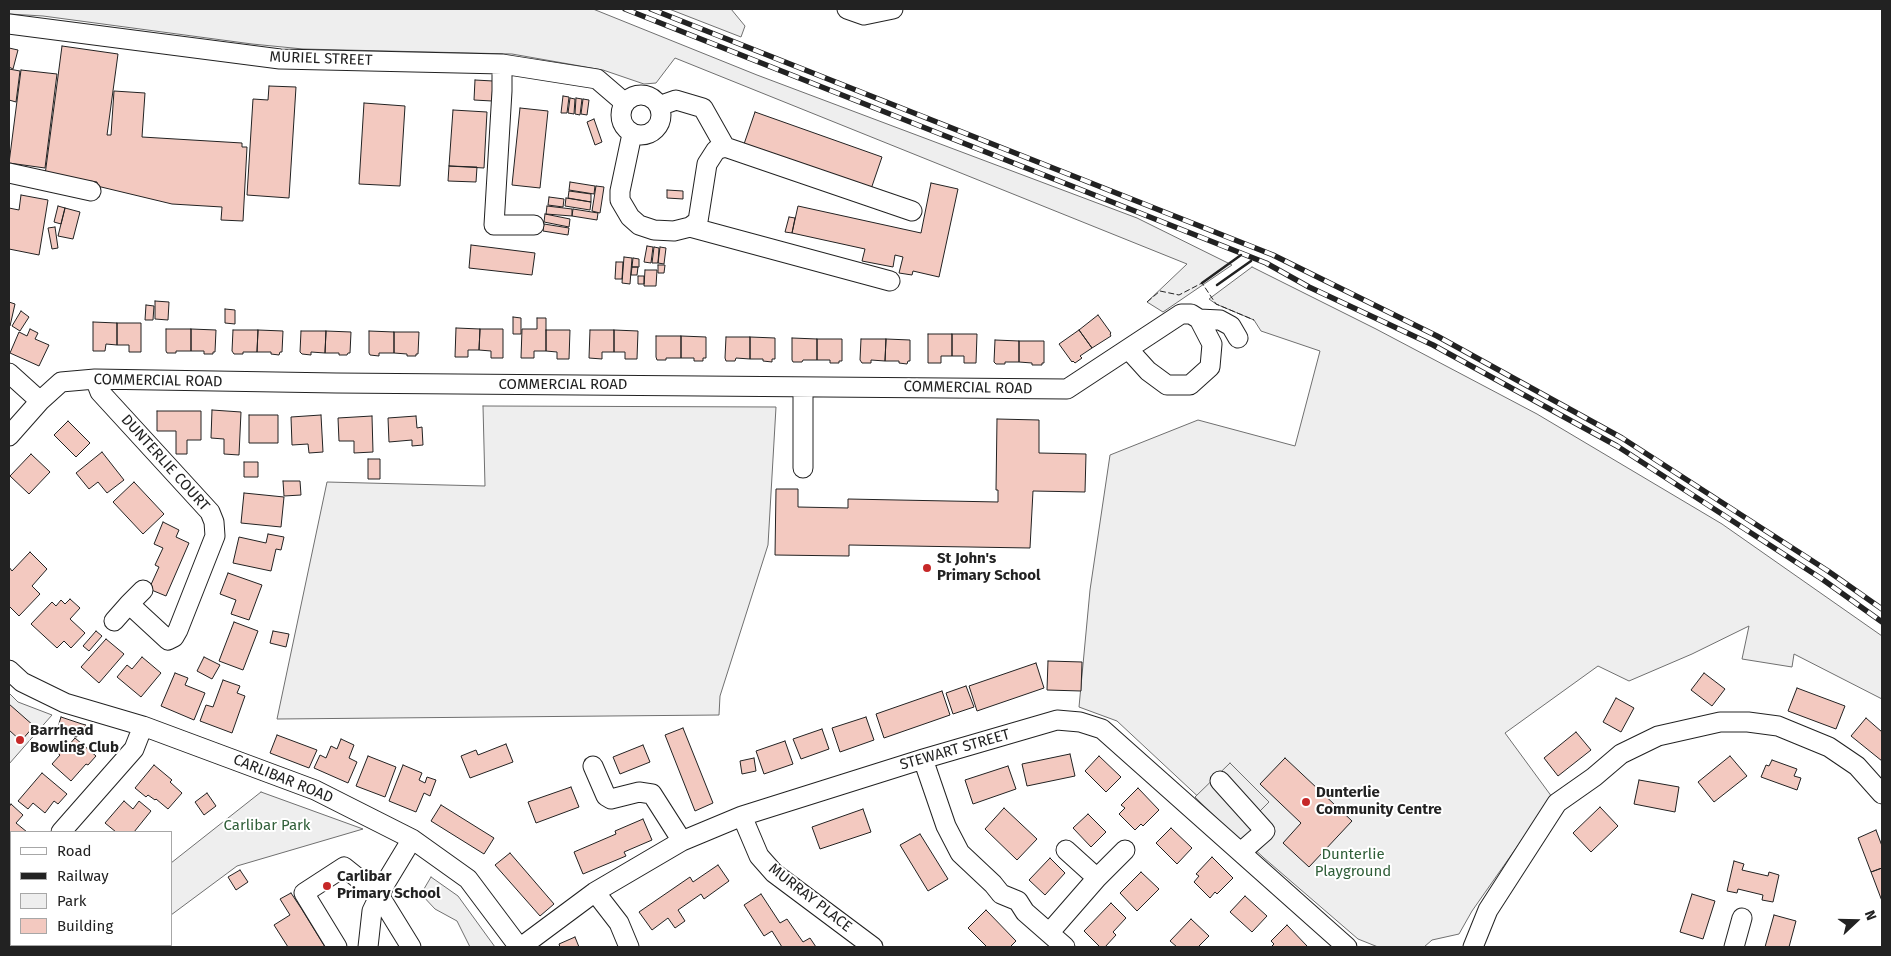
<!DOCTYPE html>
<html>
<head>
<meta charset="utf-8">
<style>
	body { margin:0 }
	#map { position:relative; width:1891px; height:956px; overflow:hidden; background:#fff; font-family:"Fira Sans",sans-serif }
	canvas { display:block }
	.frame { position:absolute; inset:0; border:10px solid #222; pointer-events:none }
	.legend { position:absolute; left:10px; top:831px; width:162px; height:115px; box-sizing:border-box; background:#fff; border:1px solid #a7a7a7; margin:0; padding:6px 9px; list-style:none; font-size:15px; color:#222 }
	.legend li { display:flex; align-items:center; gap:10px; height:25px }
	.legend b { width:25px; border:1px solid #a7a7a7 }
	.north { position:absolute; left:1831px; top:896px; width:50px; height:50px; -webkit-text-stroke:4px #fff; paint-order:stroke; rotate:69deg; font-size:14px; font-weight:700; line-height:20px; text-align:center; color:#222 }
	.north::after { content:''; display:block; margin:auto; width:18px; height:22px; background:#222; clip-path:polygon(50% 0,100% 100%,50% 72%,0 100%) }
</style>
</head>
<body>
<div id="map">
<canvas width="1891" height="956"></canvas>
<div class="frame"></div>
<ul class="legend">
<li><b style="height:6px;background:#fff"></b>Road</li>
<li><b style="height:6px;background:#222"></b>Railway</li>
<li><b style="height:14px;background:#eee"></b>Park</li>
<li><b style="height:14px;background:#f3c9c0"></b>Building</li>
</ul>
<div class="north">N</div>
</div>
<script>
const context = document.querySelector('canvas').getContext('2d');
context.lineJoin = 'round';
function paint(path, color) { context.fillStyle = color; context.fill(path, 'evenodd'); }
const toPath = rows => new Path2D(rows.map(r => 'M' + r).join(''));
function trace(path, color, width, dash) { context.strokeStyle = color; context.lineWidth = width; context.lineCap = dash ? 'butt' : 'round'; context.setLineDash(dash || []); context.stroke(path); }
function label(font, color, halo, rows, align = 'center') {
  context.font = font + ' "Fira Sans",sans-serif'; context.lineWidth = 4; context.setLineDash([]); context.textBaseline = 'middle'; context.strokeStyle = halo; context.fillStyle = color; for (const [text, x, y, turn = 0] of rows) {
    context.save(); context.translate(x, y); context.rotate((+turn || 0) * Math.PI / 180); context.textAlign = isNaN(turn) ? turn : align; if (halo) context.strokeText(text, 0, 0); context.fillText(text, 0, 0); context.restore();
  }
}
const green = toPath([
	[9,9,593,9,757,75,1137,218,1232,265,1163,312,1147,302,1187,264,675,58,656,83,644,84,603,70,512,54,303,49,252,44,43,16,9,14,9,9],
	[669,9,731,9,745,26,741,37,669,9],
	[1252,267,1376,329,1537,414,1722,524,1882,636,1882,699,1794,654,1792,667,1742,659,1749,626,1692,654,1629,681,1598,666,1505,733,1552,797,1472,911,1459,934,1432,940,1424,947,1378,947,1358,939,1264,858,1117,721,1079,707,1090,590,1110,455,1198,420,1295,446,1320,351,1261,331,1254,320,1216,304,1209,299,1252,267],
	[483,406,776,407,768,545,720,696,719,715,277,719,327,482,485,486,483,406],
	[9,693,18,702,52,715,9,764,9,693],
	[261,792,363,829,237,866,171,915,171,863,261,792],
	[431,877,458,896,495,947,470,947,457,921,435,909,421,894,431,877],
	[69,945,132,945,129,947,66,947,69,945]
]);
paint(green, '#eee');
trace(green, '#6f6f6f', 1);
const parking = toPath([
	[1230,763,1269,802,1256,815,1274,834,1254,855,1195,797,1230,763]
]);
paint(parking, '#ededed');
trace(parking, '#6f6f6f', 1);
const building = toPath([
	[62,46,118,54,107,135,111,135,114,91,145,93,142,137,242,143,242,147,247,147,243,221,221,220,222,207,172,204,97,186,97,182,45,175,62,46],
	[9,48,18,50,13,69,9,67,9,48],
	[9,69,20,71,16,102,9,100,9,69],
	[21,70,57,74,45,168,9,163,21,70],
	[475,80,493,81,492,101,474,100,475,80],
	[269,86,296,87,289,198,247,195,253,99,268,100,269,86],
	[563,96,569,97,567,113,561,113,563,96],
	[570,98,575,99,574,114,568,113,570,98],
	[576,98,582,99,580,115,575,114,576,98],
	[583,99,589,100,587,115,581,114,583,99],
	[364,103,405,106,400,186,359,184,364,103],
	[520,108,548,111,540,188,512,185,520,108],
	[453,110,487,112,484,168,449,166,453,110],
	[755,112,882,157,870,192,743,147,755,112],
	[594,119,602,142,595,145,587,122,594,119],
	[449,166,477,167,476,182,448,181,449,166],
	[570,182,595,186,594,194,569,190,570,182],
	[931,183,958,189,939,277,913,271,912,275,899,273,903,257,895,255,893,267,862,261,865,249,792,233,798,206,921,233,931,183],
	[596,186,604,187,600,213,592,211,596,186],
	[667,190,683,191,683,199,667,198,667,190],
	[569,191,591,194,591,202,568,198,569,191],
	[21,195,48,200,39,255,9,249,9,208,19,210,21,195],
	[549,197,564,199,563,207,548,205,549,197],
	[566,198,591,202,590,210,565,206,566,198],
	[58,206,65,208,61,224,54,222,58,206],
	[547,206,572,209,572,216,546,214,547,206],
	[65,208,80,212,73,239,58,236,65,208],
	[573,209,598,213,597,220,572,216,573,209],
	[545,214,570,219,569,227,544,222,545,214],
	[789,217,795,218,792,233,785,232,789,217],
	[544,224,569,228,568,235,543,231,544,224],
	[55,227,58,248,52,249,48,228,55,227],
	[471,245,535,253,532,275,469,268,471,245],
	[647,246,653,247,651,263,644,262,647,246],
	[654,247,659,248,658,263,652,263,654,247],
	[660,247,666,248,664,264,658,263,660,247],
	[624,257,632,258,630,284,622,283,624,257],
	[633,258,639,259,639,267,632,267,633,258],
	[616,262,623,262,622,279,615,279,616,262],
	[658,265,665,265,664,273,658,273,658,265],
	[632,267,638,267,637,275,631,275,632,267],
	[645,270,657,270,656,286,644,286,645,270],
	[638,276,644,276,644,284,638,284,638,276],
	[155,301,169,302,168,320,155,319,155,301],
	[9,302,15,304,10,326,9,326,9,302],
	[146,305,154,306,153,320,145,320,146,305],
	[225,309,235,310,235,324,225,323,225,309],
	[21,311,29,317,20,331,12,326,21,311],
	[1098,315,1111,333,1110,334,1111,336,1092,348,1079,330,1098,315],
	[513,317,521,318,521,334,513,334,513,317],
	[537,318,546,318,546,351,534,351,534,358,521,358,522,329,537,329,537,318],
	[93,322,117,323,117,345,106,344,105,351,93,351,93,322],
	[117,323,141,323,141,352,129,352,129,345,117,345,117,323],
	[456,328,480,329,479,350,468,350,468,357,455,357,456,328],
	[30,329,38,333,35,339,49,345,39,366,10,353,19,332,27,336,30,329],
	[166,329,191,329,191,351,176,351,176,353,167,353,166,351,166,329],
	[191,329,216,330,215,352,213,352,213,354,204,354,204,351,191,351,191,329],
	[480,329,503,329,503,358,491,358,491,351,479,350,480,329],
	[233,330,258,330,257,352,243,352,243,354,234,354,232,351,233,330],
	[258,330,283,331,282,352,280,352,279,355,271,354,271,352,257,352,258,330],
	[546,330,570,330,569,359,557,359,557,352,546,351,546,330],
	[590,330,614,330,614,352,602,352,602,359,589,358,590,330],
	[614,330,638,331,637,359,625,359,625,352,614,352,614,330],
	[1079,330,1092,348,1080,356,1082,358,1075,363,1073,361,1072,362,1059,344,1079,330],
	[301,331,326,331,325,353,311,352,311,355,302,354,300,352,301,331],
	[326,331,351,332,350,353,348,353,347,355,339,355,339,353,325,353,326,331],
	[369,331,394,332,394,353,379,353,379,356,370,355,369,353,369,331],
	[394,332,419,332,418,354,416,354,416,356,407,356,407,354,394,353,394,332],
	[928,334,952,334,952,356,941,356,941,363,928,363,928,334],
	[952,334,977,334,976,363,964,363,964,356,952,356,952,334],
	[656,336,681,336,681,358,666,358,666,360,657,360,656,357,656,336],
	[681,336,706,337,706,358,703,358,703,361,694,361,694,358,681,358,681,336],
	[726,337,750,337,750,359,736,358,735,361,726,361,725,358,726,337],
	[750,337,775,338,775,359,772,359,772,362,763,361,763,359,750,359,750,337],
	[792,338,817,339,817,360,803,360,802,362,793,362,792,360,792,338],
	[817,339,842,339,842,361,839,361,839,363,830,363,830,360,817,360,817,339],
	[861,339,886,339,885,361,871,360,871,363,862,363,860,360,861,339],
	[886,339,910,340,910,361,908,361,907,364,899,363,899,361,885,361,886,339],
	[995,340,1019,341,1019,362,1005,362,1005,364,996,364,994,362,995,340],
	[1019,341,1044,341,1044,363,1042,363,1042,365,1032,365,1032,363,1019,362,1019,341],
	[212,410,241,412,239,455,224,454,224,439,211,438,212,410],
	[157,411,201,411,201,440,187,440,187,454,176,454,176,431,157,431,157,411],
	[249,415,278,415,278,443,249,443,249,415],
	[321,415,323,452,309,453,308,444,292,445,291,417,321,415],
	[372,416,373,452,354,453,354,441,339,441,338,418,372,416],
	[416,416,417,428,422,427,423,445,412,446,412,440,389,442,388,418,416,416],
	[997,419,1039,420,1039,453,1086,454,1085,492,1033,491,1030,548,849,545,849,556,775,555,776,489,798,489,798,507,848,508,848,499,998,502,998,490,996,490,997,419],
	[68,421,90,443,76,457,54,435,68,421],
	[102,452,124,480,107,493,98,482,89,489,76,473,102,452],
	[31,454,50,472,29,494,10,476,31,454],
	[368,459,380,459,380,479,368,479,368,459],
	[244,462,258,462,258,477,244,477,244,462],
	[283,481,300,481,301,495,284,496,283,481],
	[134,482,164,514,143,534,113,502,134,482],
	[244,493,284,497,281,527,241,523,244,493],
	[163,522,179,530,176,537,189,543,166,596,149,589,159,567,155,565,163,548,154,544,163,522],
	[268,534,284,537,281,550,276,549,271,571,233,563,239,537,266,543,268,534],
	[30,552,47,569,32,586,40,594,19,616,9,606,9,567,12,571,30,552],
	[228,573,262,585,249,620,231,614,236,600,220,594,228,573],
	[70,599,80,608,70,619,85,633,71,648,64,641,57,648,31,624,52,602,56,606,61,600,65,604,70,599],
	[234,622,258,631,243,670,219,661,234,622],
	[96,631,102,636,89,651,83,646,96,631],
	[273,631,289,634,286,647,270,643,273,631],
	[106,639,124,654,99,683,81,667,106,639],
	[142,657,161,673,141,697,117,677,127,665,132,669,142,657],
	[204,657,220,665,212,679,197,671,204,657],
	[1048,661,1082,662,1081,691,1047,690,1048,661],
	[1036,663,1044,688,977,711,969,686,1036,663],
	[175,673,188,678,185,685,205,693,194,720,161,706,175,673],
	[1704,673,1725,689,1712,706,1691,690,1704,673],
	[223,680,240,686,237,693,245,696,232,733,200,721,206,705,213,707,223,680],
	[966,686,974,707,953,714,946,693,966,686],
	[1797,688,1845,706,1836,729,1788,711,1797,688],
	[942,691,950,715,884,738,876,714,942,691],
	[1616,698,1634,708,1621,732,1603,722,1616,698],
	[9,704,34,726,21,741,9,730,9,704],
	[61,717,82,724,86,725,77,737,57,730,61,717],
	[866,717,874,740,840,752,832,728,866,717],
	[1866,718,1882,732,1882,761,1851,736,1866,718],
	[683,728,713,803,695,811,665,735,683,728],
	[822,729,829,749,801,759,793,739,822,729],
	[1576,732,1591,750,1558,776,1544,758,1576,732],
	[277,735,317,750,309,768,270,753,277,735],
	[75,738,96,756,88,765,86,764,71,781,52,764,60,755,53,749,61,740,68,746,75,738],
	[341,739,354,745,349,758,357,762,348,783,314,768,320,755,326,758,331,746,337,749,341,739],
	[785,741,793,764,764,774,756,751,785,741],
	[506,744,513,762,470,778,461,756,476,750,478,755,506,744],
	[643,745,650,762,620,774,613,757,643,745],
	[1070,754,1075,776,1027,786,1022,764,1070,754],
	[368,756,396,767,385,797,356,786,368,756],
	[1099,756,1121,777,1106,792,1085,771,1099,756],
	[1730,756,1747,776,1714,802,1698,782,1730,756],
	[754,758,756,771,742,774,740,761,754,758],
	[1285,758,1352,821,1309,867,1283,843,1301,823,1260,784,1285,758],
	[1772,760,1797,769,1794,776,1801,778,1797,790,1761,777,1766,765,1769,766,1772,760],
	[154,765,172,780,170,782,182,793,168,809,156,799,155,800,148,795,146,797,135,788,154,765],
	[403,765,422,773,419,780,425,783,427,777,436,780,430,796,424,793,416,812,389,801,403,765],
	[1008,766,1016,789,973,804,965,780,1008,766],
	[42,773,67,794,58,804,54,801,45,813,33,803,28,809,18,801,42,773],
	[1639,780,1679,787,1675,812,1634,804,1639,780],
	[571,787,579,807,536,823,528,802,571,787],
	[1138,788,1159,810,1143,826,1141,824,1135,830,1119,814,1125,808,1121,805,1138,788],
	[207,793,216,806,204,815,195,802,207,793],
	[124,801,133,809,139,801,151,811,134,832,116,832,105,823,124,801],
	[11,804,23,815,16,823,27,832,11,832,11,851,9,854,9,807,11,804],
	[441,805,494,838,484,854,431,821,441,805],
	[1600,807,1618,826,1591,852,1573,833,1600,807],
	[1004,808,1037,839,1017,860,985,829,1004,808],
	[863,809,871,832,820,849,812,827,863,809],
	[1088,814,1106,832,1091,847,1073,828,1088,814],
	[643,819,652,840,624,852,626,856,583,874,574,852,616,834,615,831,643,819],
	[1171,828,1192,848,1177,864,1156,843,1171,828],
	[1876,830,1882,846,1882,868,1871,872,1858,838,1876,830],
	[920,834,948,879,928,891,900,845,920,834],
	[510,853,554,904,540,916,495,865,510,853],
	[1212,857,1233,878,1217,894,1215,892,1210,898,1194,882,1199,876,1196,874,1212,857],
	[1050,858,1065,873,1045,895,1029,880,1050,858],
	[1734,861,1744,864,1742,870,1768,876,1769,872,1779,875,1773,902,1762,900,1763,895,1738,889,1737,893,1727,891,1734,861],
	[718,865,729,881,704,899,701,894,678,910,685,921,675,928,668,918,652,930,639,912,690,877,693,882,718,865],
	[1882,868,1882,901,1871,872,1882,868],
	[240,870,248,882,236,890,228,877,240,870],
	[1141,872,1159,889,1137,911,1120,893,1141,872],
	[291,893,301,908,325,947,288,947,274,925,290,915,280,899,291,893],
	[761,894,780,923,787,919,803,942,810,938,816,947,782,947,772,931,764,936,744,905,761,894],
	[1692,894,1715,901,1703,939,1680,932,1692,894],
	[1245,896,1267,916,1252,932,1230,912,1245,896],
	[1111,903,1126,918,1113,932,1116,935,1105,947,1100,947,1084,931,1111,903],
	[986,910,1016,941,1010,947,987,947,968,928,986,910],
	[1774,915,1796,921,1789,947,1765,947,1774,915],
	[1191,919,1209,936,1198,947,1177,947,1170,941,1191,919],
	[1287,925,1307,946,1305,947,1271,947,1274,944,1271,941,1287,925],
	[11,928,11,945,27,945,25,947,9,947,9,931,11,928],
	[575,937,579,947,560,947,559,944,575,937]
]);
paint(building, '#f3c9c0');
trace(building, '#222', 1);
const minor = toPath([
	[847,9,864,15,893,9],
	[9,24,280,59,502,64,597,79,625,103],
	[502,64,502,91,494,225,534,225],
	'621 115a20 20 0 1 1 40 0a20 20 0 1 1-40 0Z',
	[659,106,676,100,703,108,725,147],
	[632,134,620,191,620,200,630,217,639,225,654,230,674,231,690,227,698,221,707,164,716,150,725,147,912,211],
	[9,173,91,191],
	[690,227,890,281],
	[1199,319,1220,320,1231,326,1238,338],
	[9,373,40,401],
	[95,379,100,392,210,512,214,522,215,536,178,630,174,637,168,640,129,604,114,621],
	[803,387,803,468],
	[9,436,40,401,61,382,95,379,336,383,1067,389,1181,314,1191,314,1199,319,1212,344,1210,367,1190,385,1167,385,1148,371,1129,350],
	[129,604,143,590],
	[9,670,22,682,65,703,143,726,315,790,412,839,468,879,519,947],
	[923,759,946,826,960,853,993,884,1001,894,1018,901,1025,912,1065,947],
	[593,766,606,796,611,799,639,792,652,794,682,841],
	[1220,781,1265,831,1241,852],
	[742,816,759,856,774,873,873,947],
	[61,832,134,749,143,726],
	[1066,850,1097,878],
	[595,892,619,923,629,947],
	[9,893,11,890],
	[1049,933,1097,878,1125,850],
	[337,947,304,893,344,867,379,895,411,947],
	[368,947,372,911,386,882,412,839],
	[521,947,595,892,682,841,742,816,923,759,1057,720,1080,722,1102,729,1347,947],
	[1473,947,1488,910,1557,803,1594,777,1621,754,1658,736,1720,722,1748,722,1778,726,1829,747,1857,766,1882,794],
	[1734,947,1742,918]
]);
trace(minor, '#222', 21);
trace(minor, '#fff', 19);
const rail = toPath([
	[625,9,1266,263,1309,287,1433,345,1617,446,1822,579,1882,622],
	[651,9,1273,255,1437,336,1622,438,1828,571,1882,609]
]);
trace(rail, '#222', 5.5);
trace(rail, '#fff', 4, [11]);
trace(toPath([
	[1147,302,1160,291,1179,295,1202,283,1216,304,1254,320]
]), '#222', 1, [6, 2.5]);
trace(toPath([
	[1202,283,1241,255],
	[1217,285,1251,261]
]), '#222', 2.5);
for (const [x, y, r, color] of [
	[927,568,5,"#c62828"],
	[20,740,5,"#c62828"],
	[1306,802,5,"#c62828"],
	[327,886,5,"#c62828"]
]) { const dot = new Path2D(); dot.arc(x, y, r, 0, 2 * Math.PI); context.fillStyle = color; context.fill(dot); trace(dot, '#fff', 2); }
label('15px', '#222', '#fff', [
	["MURIEL STREET",321,59,2],
	["COMMERCIAL ROAD",158,381,1],
	["COMMERCIAL ROAD",563,385],
	["COMMERCIAL ROAD",968,388,1],
	["DUNTERLIE COURT",165,463,48],
	["STEWART STREET",955,750,-16],
	["CARLIBAR ROAD",283,779,22],
	["MURRAY PLACE",810,898,38]
]);
label('bold 15px', '#222', '#fff', [
	["St John's",937,559],
	["Primary School",937,576],
	["Barrhead",30,731],
	["Bowling Club",30,748],
	["Dunterlie",1316,793],
	["Community Centre",1316,810],
	["Carlibar",337,877],
	["Primary School",337,894]
], 'left');
label('15px', '#2f5e38', '#fff', [
	["Carlibar Park",267,826],
	["Dunterlie",1353,855],
	["Playground",1353,872]
]);
</script>
</body>
</html>
